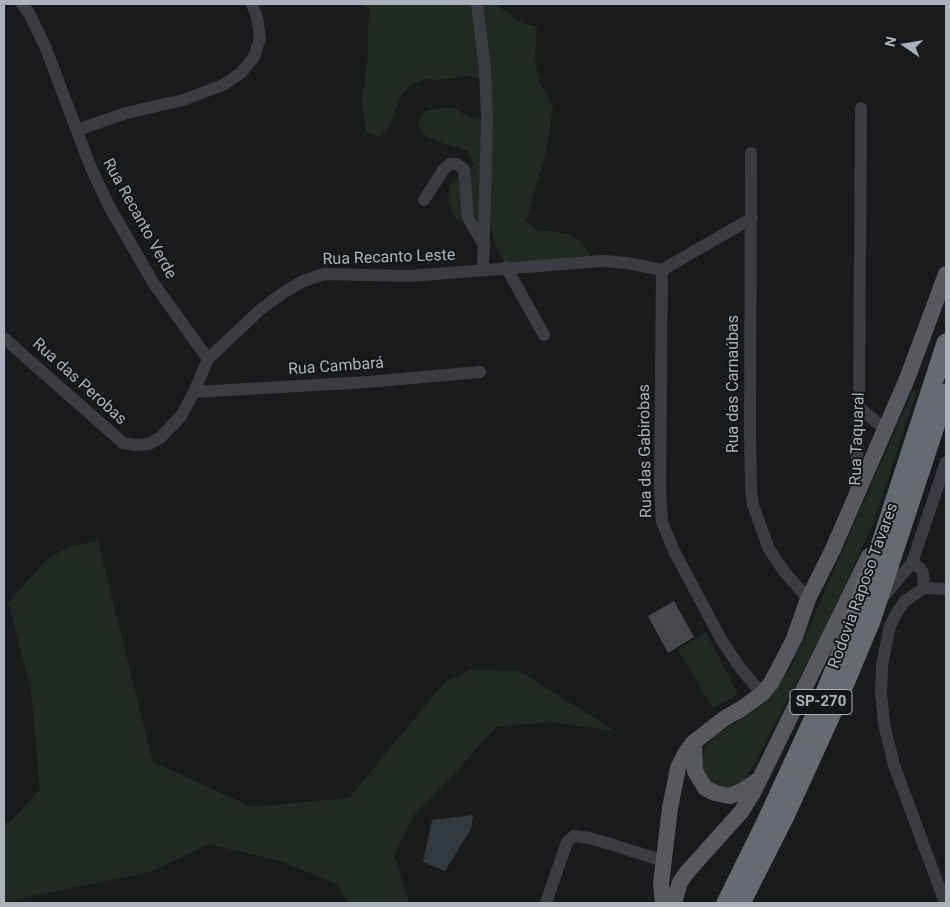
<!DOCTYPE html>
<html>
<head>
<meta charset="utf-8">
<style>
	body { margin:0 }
	#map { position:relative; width:950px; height:907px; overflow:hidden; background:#191a1c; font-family:Roboto,sans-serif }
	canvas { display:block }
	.frame { position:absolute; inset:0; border:5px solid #acb2bb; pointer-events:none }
	.north { position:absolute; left:880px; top:20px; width:50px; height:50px; -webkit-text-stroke:4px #141517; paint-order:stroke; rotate:283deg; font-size:14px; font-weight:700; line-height:20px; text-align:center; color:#acb2bb }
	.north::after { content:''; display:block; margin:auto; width:18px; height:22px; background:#acb2bb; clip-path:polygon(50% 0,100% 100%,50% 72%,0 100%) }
</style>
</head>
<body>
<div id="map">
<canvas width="950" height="907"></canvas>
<div class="frame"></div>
<div class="north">N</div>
</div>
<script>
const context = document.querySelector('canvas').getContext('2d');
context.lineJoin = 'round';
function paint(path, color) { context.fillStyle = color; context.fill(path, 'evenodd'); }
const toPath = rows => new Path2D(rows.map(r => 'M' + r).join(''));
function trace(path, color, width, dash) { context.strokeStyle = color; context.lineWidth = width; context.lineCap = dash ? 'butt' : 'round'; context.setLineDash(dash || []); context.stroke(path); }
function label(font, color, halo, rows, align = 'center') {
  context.font = font + ' Roboto,sans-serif'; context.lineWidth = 4; context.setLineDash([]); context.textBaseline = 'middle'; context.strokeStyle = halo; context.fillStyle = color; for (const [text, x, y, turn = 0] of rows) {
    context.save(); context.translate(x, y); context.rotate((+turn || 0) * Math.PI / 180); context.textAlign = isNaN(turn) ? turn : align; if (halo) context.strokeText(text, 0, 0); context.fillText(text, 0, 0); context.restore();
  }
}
paint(toPath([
	[362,4,495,4,522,23,537,27,535,57,537,71,541,85,553,106,546,151,526,221,538,231,553,231,567,234,580,241,591,254,590,256,507,265,497,250,490,225,480,224,468,218,459,221,453,214,448,199,450,185,460,174,474,165,468,151,439,142,426,136,417,123,426,111,440,108,454,108,467,116,481,119,483,80,468,76,439,80,423,79,409,87,400,98,389,126,379,137,366,132,362,102,368,56,368,25,370,10],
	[913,390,916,394,873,524,824,630,752,768,743,782,730,789,713,787,700,767,705,747,714,737,765,703,792,666],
	[98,541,153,762,252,807,349,798,445,682,471,670,519,671,615,731,551,722,496,727,454,774,414,815,394,856,409,903,348,903,337,884,283,862,209,844,150,872,4,902,4,823,11,821,40,789,31,690,8,603,46,560,70,546],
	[706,632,738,694,713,708,678,650]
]), '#212a22');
paint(toPath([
	[473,815,471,829,445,871,423,862,432,820]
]), '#30393f');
paint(toPath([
	[674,601,694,637,668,653,648,616]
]), '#46484c');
trace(toPath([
	[22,4,29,13,45,46,91,168,110,208,154,284,208,359],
	[477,4,485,70,487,120,483,269],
	[77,130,126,113,183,100,223,85,241,73,254,57,260,38,257,17,252,4],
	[751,153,750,431,751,491,753,505,769,549,783,570,808,599],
	[424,200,444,169,450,164,456,164,461,167,464,170,468,218,484,245],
	[506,267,544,335],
	[662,270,660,489,662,522,674,551,722,641,741,669,762,694],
	[662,270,752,218],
	[4,338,123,443,136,445,149,444,161,437,181,416,194,392,208,359,261,309,286,291,303,281,324,274,409,276,603,261,627,263,662,270],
	[194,392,367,382,480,372],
	[859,407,884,429],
	[856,491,859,407,861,108],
	[912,563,920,568,923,573,924,588],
	[924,588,905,601,897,612,890,626,882,665,881,693,884,724,894,765,945,903],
	[924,588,946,589],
	[882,598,912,563,946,462],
	[546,903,567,842,574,836,589,838,607,843,664,861]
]), '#3b3c41', 12);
trace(toPath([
	[694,742,695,771,705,788,715,793,730,796,742,791,758,780],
	[663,903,661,884,670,808,678,768,686,752,694,742,725,718,741,709,762,694,771,683,779,668,794,639,808,599,833,549,907,379,946,274],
	[674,903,680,882,688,871,741,812,753,793,869,556]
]), '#57595f', 16);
trace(toPath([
	[726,903,765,824,818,709,847,640,877,555,946,343],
	[741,903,785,816,837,702,871,621,946,393]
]), '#676a71', 19);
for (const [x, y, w] of [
	[821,702,62]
]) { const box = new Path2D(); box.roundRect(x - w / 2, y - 12.5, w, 25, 4); context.fillStyle = '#141517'; context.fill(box); trace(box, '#acb2bb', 1); }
label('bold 15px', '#acb2bb', null, [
	["SP-270",821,702]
]);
label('16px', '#acb2bb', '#141517', [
	["Rua Recanto Verde",139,219,61],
	["Rua Recanto Leste",389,258,-2],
	["Rua Cambará",336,367,-4],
	["Rua das Perobas",79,382,42],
	["Rua das Carnaúbas",734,384,-90],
	["Rua Taquaral",858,439,-88],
	["Rua das Gabirobas",646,451,-91],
	["Rodovia Raposo Tavares",864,586,-70]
]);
</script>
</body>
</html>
